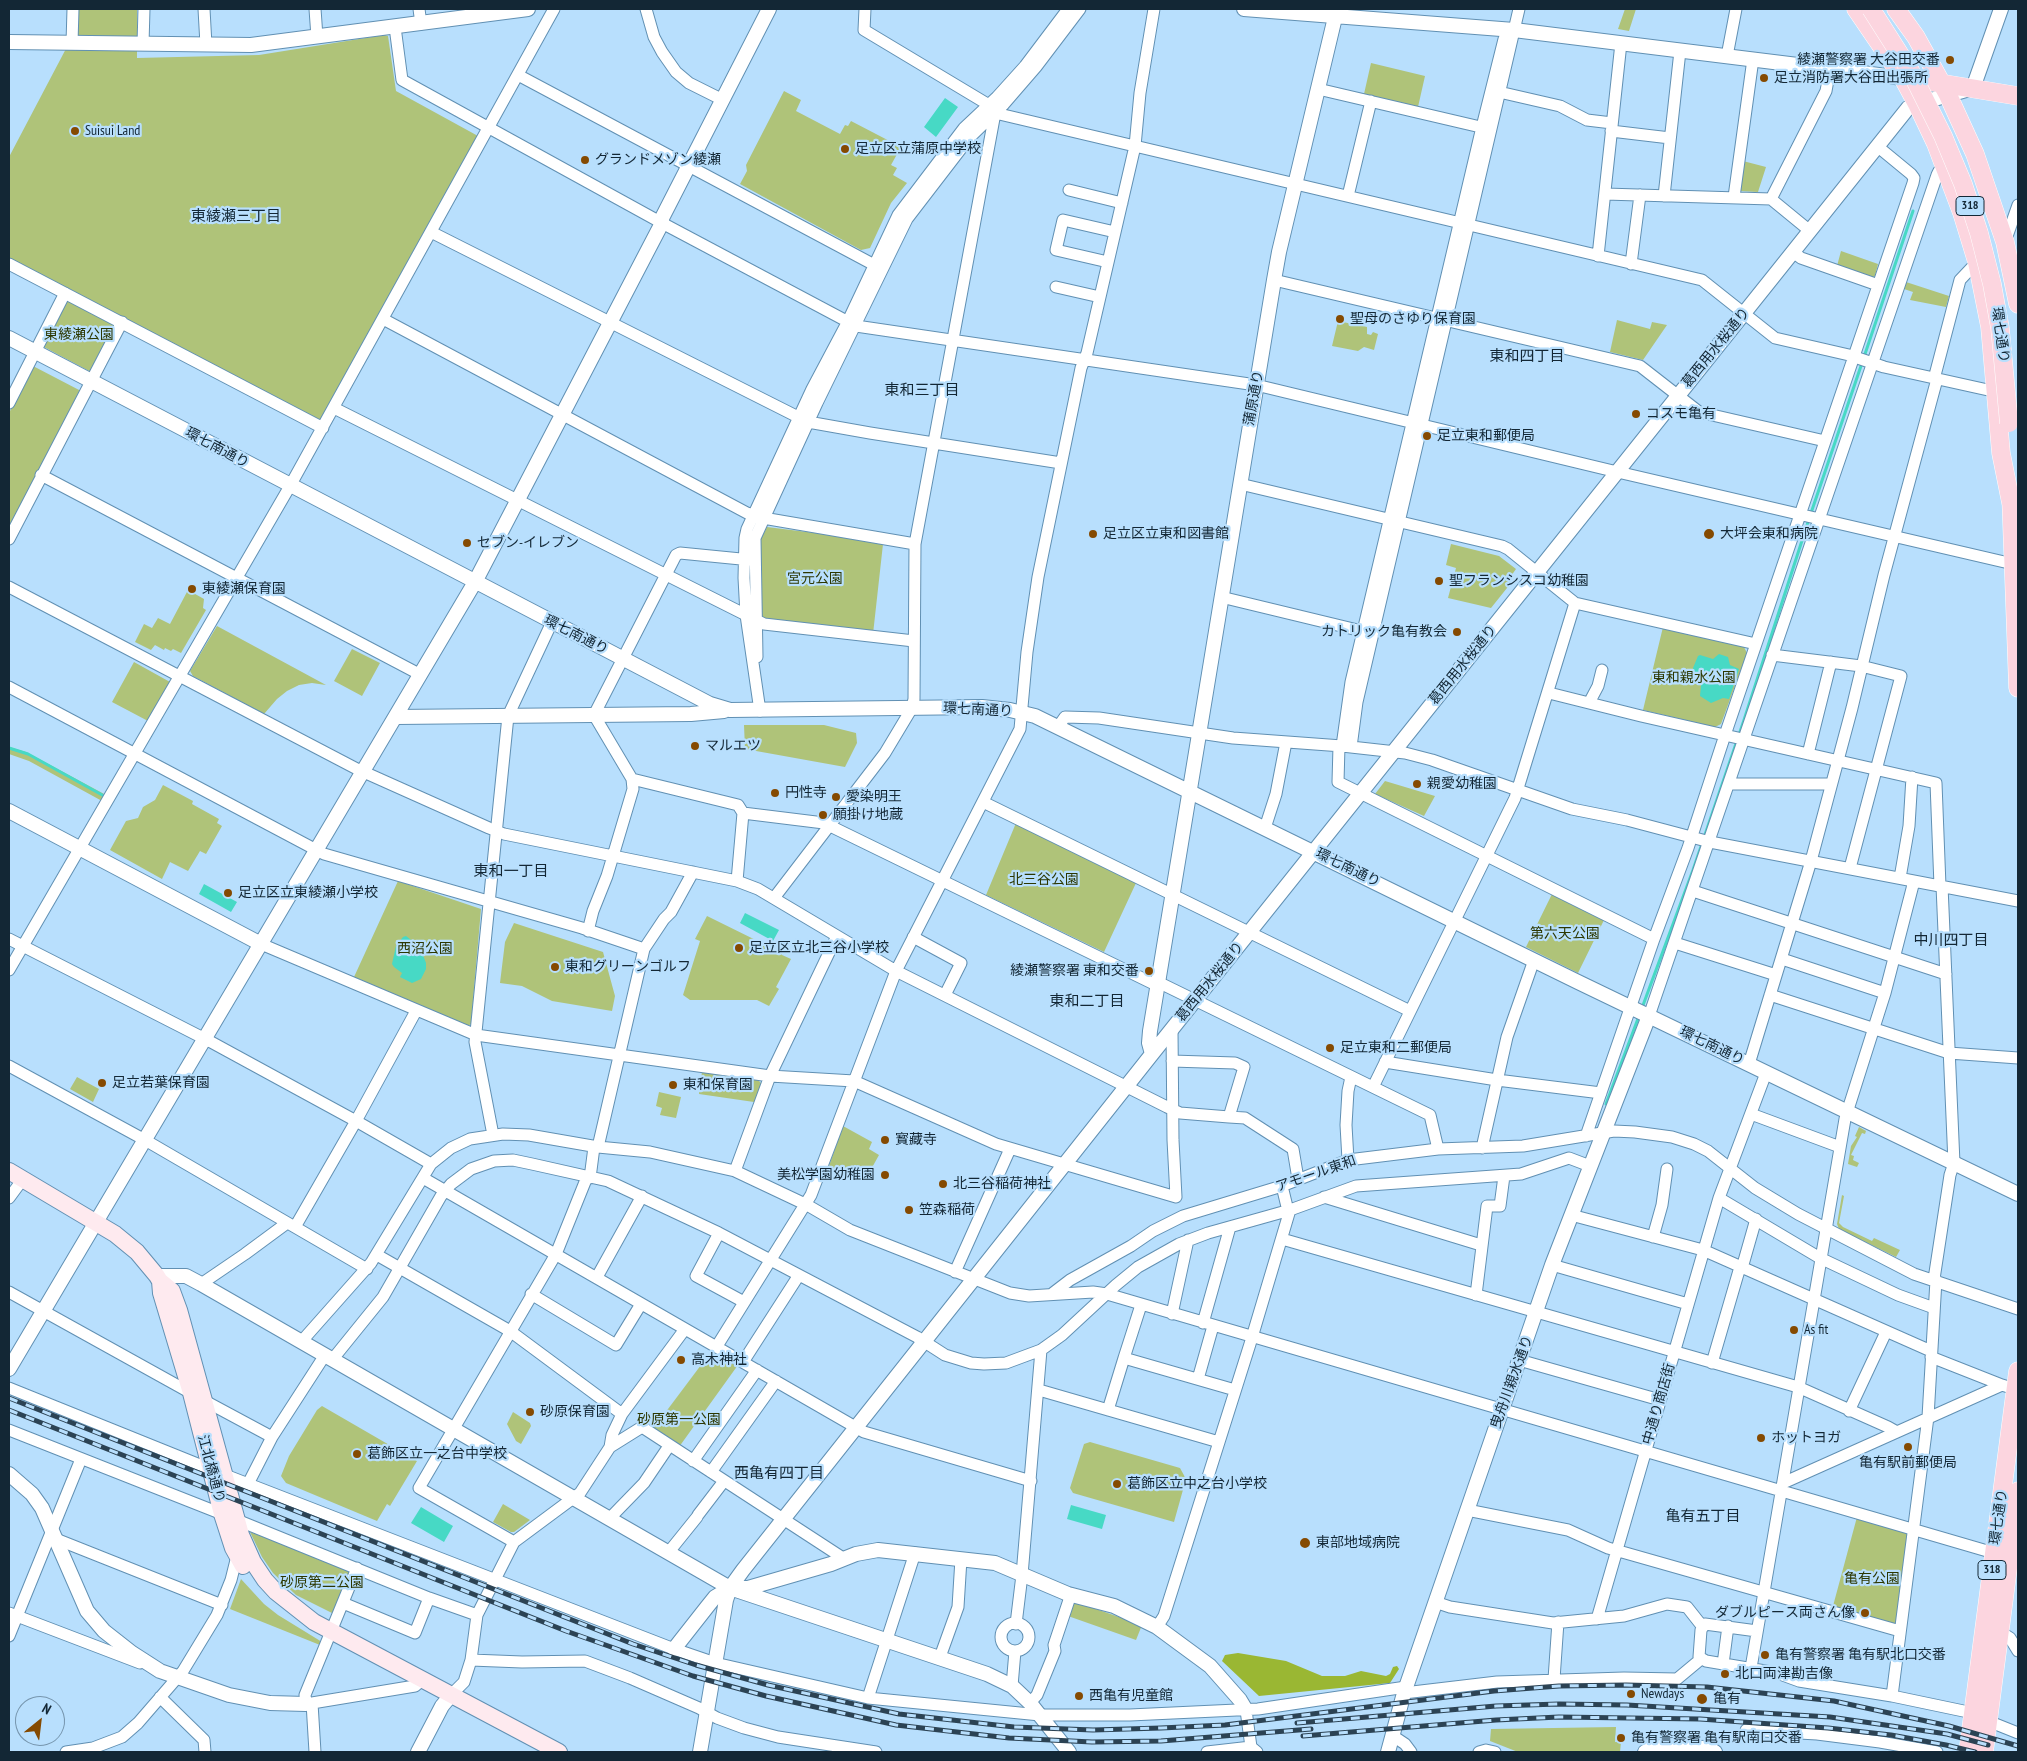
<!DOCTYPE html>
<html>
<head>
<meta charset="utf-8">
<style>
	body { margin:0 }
	#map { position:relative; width:2027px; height:1761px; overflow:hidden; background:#b8dffd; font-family:"PT Sans Narrow",sans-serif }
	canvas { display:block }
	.frame { position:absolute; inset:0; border:10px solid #132735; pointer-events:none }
	.north { position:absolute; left:15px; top:1696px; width:50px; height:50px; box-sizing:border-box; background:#b8dffd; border:1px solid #7695ad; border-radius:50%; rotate:29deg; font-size:14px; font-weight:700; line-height:20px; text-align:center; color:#132735 }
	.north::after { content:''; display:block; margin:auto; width:18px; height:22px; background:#854a01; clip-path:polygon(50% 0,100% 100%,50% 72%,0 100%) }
</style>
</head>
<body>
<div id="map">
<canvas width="2027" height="1761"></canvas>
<div class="frame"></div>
<div class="north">N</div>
</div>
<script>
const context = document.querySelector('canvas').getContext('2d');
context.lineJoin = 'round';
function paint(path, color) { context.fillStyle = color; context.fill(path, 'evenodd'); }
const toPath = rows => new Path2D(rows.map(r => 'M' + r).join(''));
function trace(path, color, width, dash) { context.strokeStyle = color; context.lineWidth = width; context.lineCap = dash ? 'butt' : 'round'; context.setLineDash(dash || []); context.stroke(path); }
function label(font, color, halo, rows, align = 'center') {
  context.font = font + ' "PT Sans Narrow","Noto Sans JP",sans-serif'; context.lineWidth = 4.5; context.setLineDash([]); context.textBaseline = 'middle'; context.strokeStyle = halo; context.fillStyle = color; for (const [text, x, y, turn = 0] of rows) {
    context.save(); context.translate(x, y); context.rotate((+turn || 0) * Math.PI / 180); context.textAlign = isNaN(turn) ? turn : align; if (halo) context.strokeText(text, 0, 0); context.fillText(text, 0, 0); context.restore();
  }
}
paint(toPath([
	[73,9,137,9,137,58,259,55,384,35,388,36,396,91,478,136,321,419,316,420,9,259,9,157,69,43],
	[1625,9,1636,9,1629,31,1618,29],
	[1371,63,1425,76,1418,107,1364,94],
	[784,91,801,100,796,111,840,134,845,125,848,126,851,121,901,147,891,165,897,168,893,175,907,183,891,203,870,248,861,250,740,184,747,171,746,165],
	[1743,161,1766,167,1758,192,1739,191],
	[1841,251,1878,264,1875,276,1872,278,1837,266],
	[1906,282,1949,296,1946,307,1910,300,1913,292,1904,289],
	[67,298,116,325,91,372,42,346],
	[1617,320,1650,329,1652,322,1667,325,1643,360,1610,352],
	[1338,321,1367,327,1367,334,1371,335,1373,332,1378,334,1374,350,1364,347,1358,351,1332,346],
	[33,366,81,391,9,528,9,413],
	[767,527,823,534,883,544,873,634,765,620,760,616,760,540],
	[1451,544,1499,556,1516,569,1511,576,1511,583,1491,608,1448,598,1456,568,1446,565],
	[188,590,204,599,203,608,206,610,181,653,173,649,171,651,165,648,164,650,155,645,151,650,135,642,144,624,152,628,158,618,170,624],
	[217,626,326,685,312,683,299,685,287,691,277,699,264,714,193,676,190,671],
	[1663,627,1744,647,1747,653,1721,724,1715,727,1643,710],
	[352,649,380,663,362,696,334,681],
	[134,662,170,682,148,721,112,702],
	[744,725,824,725,856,733,857,743,845,767,745,749],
	[9,747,26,752,106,795,102,801,29,761,9,754],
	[1385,781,1435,796,1424,816,1375,794],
	[163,785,193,801,192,804,219,819,217,823,222,826,206,854,200,851,188,871,170,862,162,879,110,850,126,821,138,818,143,807,155,800],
	[1016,823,1136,883,1104,952,986,895],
	[398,881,481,909,471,1024,466,1027,354,977],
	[1552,894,1604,920,1578,973,1526,947],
	[707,916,782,953,782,955,791,959,776,987,779,989,769,1006,757,1000,690,1000,683,995,700,941,695,939],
	[514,923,603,952,615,996,612,1011,552,1001,522,986,500,983,505,942],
	[702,1072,757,1079,762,1084,754,1102,699,1094],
	[77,1077,99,1089,93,1102,70,1089],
	[659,1092,681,1097,676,1118,660,1115,662,1108,656,1106],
	[843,1126,872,1142,869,1149,879,1155,864,1182,829,1166],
	[1859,1127,1866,1131,1865,1134,1862,1133,1851,1155,1854,1156,1853,1160,1859,1163,1857,1167,1848,1164,1851,1146,1857,1137,1855,1136],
	[1842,1195,1844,1196,1839,1223,1843,1227,1872,1241,1874,1238,1900,1250,1896,1257,1839,1229,1837,1224],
	[713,1349,738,1365,679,1447,653,1429],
	[322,1406,417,1461,390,1506,387,1504,377,1521,286,1483,281,1476,289,1456,317,1410],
	[513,1412,530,1423,531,1426,521,1444,516,1441,507,1424],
	[1090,1442,1180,1468,1186,1479,1174,1522,1073,1493,1070,1488,1084,1444],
	[503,1504,530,1520,514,1532,511,1532,493,1522],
	[1857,1517,1905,1531,1909,1538,1896,1626,1833,1606],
	[250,1532,351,1570,334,1614,296,1595,273,1573,262,1557],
	[241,1579,264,1604,278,1615,322,1642,320,1645,230,1609],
	[1073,1601,1142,1625,1136,1640,1068,1616],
	[1616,1727,1615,1742,1621,1742,1620,1752,1518,1752,1490,1741,1491,1729]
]), '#afc379');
paint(toPath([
	[1238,1653,1286,1661,1322,1676,1345,1676,1361,1671,1386,1676,1390,1674,1393,1667,1397,1666,1399,1669,1390,1683,1259,1696,1222,1661,1225,1655]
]), '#9ab733');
paint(toPath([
	[945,98,958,107,936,137,924,127],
	[1719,654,1728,657,1730,665,1739,669,1729,699,1723,698,1711,703,1700,696,1701,685,1694,675,1693,668,1698,656,1700,655,1713,659],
	[204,884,237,902,231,912,199,894],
	[745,913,779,930,773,941,740,923],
	[406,936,420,947,426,963,426,969,421,979,412,983,400,977,402,973,394,967,392,964,396,946,403,937],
	[1071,1505,1106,1515,1102,1529,1067,1519],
	[421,1507,453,1526,444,1542,411,1523]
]), '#47d9c5');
trace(toPath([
	[1864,357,1913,211],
	[1811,513,1862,363],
	[9,748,28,754,104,796],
	[1642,1008,1693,870,1744,720,1809,519],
	[1606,1104,1639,1016]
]), '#47d9c5', 3);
const minor = toPath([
	[204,9,206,45],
	[315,9,317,37],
	[419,9,421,24],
	[646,9,654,37,662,52,676,72,689,83,723,100],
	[865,9,864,30,989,105,995,113,1702,280,1775,338,1849,355,1884,367,1997,392],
	[395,27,402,80,662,223,856,326,1256,385,1609,470,2013,564],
	[72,43,73,9],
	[143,44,144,9],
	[1727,56,1736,9],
	[518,75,880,268],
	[1318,89,1489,129],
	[1499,92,1560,106,1587,120,1612,123],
	[1611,131,1670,138],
	[1069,190,1122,203],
	[1605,194,1771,199,1810,231],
	[1348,196,1371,101],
	[1664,196,1680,51],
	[1734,197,1753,59],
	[1771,199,1826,91,1830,69],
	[431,232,808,422,870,433,1061,463],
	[2005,242,2018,205],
	[1793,252,1801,258,1878,285],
	[1598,256,1621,43],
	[1108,262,1056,250,1063,220,1115,232],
	[9,264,323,428],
	[1631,264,1640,195],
	[1274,280,1640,366,1699,412,1825,441],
	[1056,287,1100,297],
	[383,319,747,513,763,518,915,544],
	[1934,379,1960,280,1977,262],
	[9,403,65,293],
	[334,408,764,624,914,641],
	[41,475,421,675],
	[1240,484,1502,546,1508,549,1575,603],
	[9,539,122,322],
	[9,587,357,769,489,828,504,834,737,881,758,889,896,971,1167,1107,1180,1113,1229,1117],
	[1221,597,1370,633],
	[1772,655,1861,666,1901,676,1850,868],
	[757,657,755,538,817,403,907,219,970,137,1004,104,1036,67,1080,9],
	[9,687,324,854,582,928,644,949],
	[1549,693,1641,716,1936,783,1940,886],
	[1589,703,1598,686,1602,670],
	[760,711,746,615,744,578,745,538,747,529,812,389,847,323,898,215,964,128,997,97,1025,66,1068,9],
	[1058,727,1065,717,1099,718,1233,738,1342,746,1405,753,1432,760,1572,809,1627,820,1710,842,2018,901],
	[1339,746,1338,782,1654,939],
	[1342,746,1351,682,1482,127,1504,39,1514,30],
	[1351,747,1357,702,1519,9],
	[1808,754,1831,662],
	[632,779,738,805,743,813,737,881],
	[1730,784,1831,784],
	[983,802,1410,1011],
	[743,813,824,823,1152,983,1164,985,1430,1115,1438,1149],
	[1265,828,1276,794,1286,742],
	[1900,878,1909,826,1912,777],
	[1693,891,1946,974],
	[774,898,885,753,912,708,914,699,915,544,995,113],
	[588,931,593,911,607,876,633,789,632,779,594,715,676,555,680,553,751,560],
	[913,937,961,963,945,995],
	[9,939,211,1042,356,1121,431,1164],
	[1675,943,1776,975],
	[261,944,476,1035,770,1076,854,1081,996,1144,1176,1197,1173,1140,1172,1030],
	[1782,959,1885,993],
	[9,970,290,486,554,9],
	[1770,995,1949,1053,2018,1058],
	[1649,1016,1937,175,1939,171,1946,167],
	[1172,1061,1235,1063,1244,1067,1229,1117,1245,1118,1293,1149,1298,1179],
	[1385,1062,1497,1080,1601,1093],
	[1749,1064,1811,861,1852,708,1884,575,1937,379],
	[9,1066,145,1140,367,1269],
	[1373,1087,1515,798,1575,603,1756,644],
	[1751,1114,1840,1147],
	[493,1135,475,1042,508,716,552,622],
	[1586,1136,1654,939,1688,848,1725,735,1913,183,1914,178,1911,174,1877,146],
	[598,1147,644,949,664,919,671,912,693,872],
	[1482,1148,1507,1037,1534,960],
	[1348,1160,1346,1125,1348,1091,1351,1077],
	[735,1171,770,1076,837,936],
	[423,1178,864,1432,1031,1481],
	[590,1178,594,1147],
	[1282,1186,1288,1211],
	[1324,1197,1481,1245],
	[9,1198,23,1179],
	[1719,1198,1820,1258,1898,1295,1934,1308],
	[1571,1215,1703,1250,1931,1351],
	[295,1227,356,1121,416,1011],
	[719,1233,696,1276,744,1302],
	[1653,1237,1662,1205,1667,1169],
	[1282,1239,1798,1387,1888,1427,1897,1432],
	[377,1255,510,1331,622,1414],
	[1552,1265,1688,1304],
	[1742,1268,1756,1219],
	[955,1272,1010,1149],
	[597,1277,642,1196],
	[1934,1279,1950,1175,1954,1163,1942,886],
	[201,1284,245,1254,287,1223],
	[9,1292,191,1393],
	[1053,1293,1070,1280,1131,1246,1153,1231,1183,1216,1282,1186,1348,1160,1438,1149,1523,1146,1614,1131,1635,1132,1672,1137,1694,1144,1708,1151,1755,1188,1798,1214,1914,1274,2018,1309],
	[531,1294,616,1345,641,1304],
	[1476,1295,1487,1206,1500,1206,1504,1176],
	[1172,1314,1188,1240],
	[1203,1323,1230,1227],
	[301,1342,371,1263,431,1164,451,1148,470,1139,503,1134,529,1135,598,1147,650,1152,735,1171,807,1205,850,1230,1010,1293,1029,1296,1093,1292,1107,1294,2018,1560],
	[717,1346,811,1195,896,971,1020,729,1027,652,1038,577,1081,368,1087,353,1135,146,1140,93,1154,9],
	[1931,1357,2002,1385],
	[1124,1358,1141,1305],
	[332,1360,383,1297,441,1196,451,1184,471,1169,494,1161,513,1160,532,1164,608,1181,719,1233,917,1337,945,1355,971,1363,984,1364,1006,1363,1041,1350,1062,1335,1116,1285,1138,1267,1179,1244,1208,1233,1290,1210,1356,1186,1521,1174,1569,1158,1590,1166],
	[1519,1360,1660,1400],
	[743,1362,799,1275],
	[1712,1363,1740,1267],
	[1198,1379,1213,1326],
	[9,1388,210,1469],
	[1039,1390,1219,1442],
	[205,1401,272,1437],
	[1108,1410,1124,1358,1235,1390],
	[1849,1411,1886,1332],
	[9,1430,222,1514],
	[610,1447,642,1427,843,1558],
	[693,1461,757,1370],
	[711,1472,776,1381],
	[225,1475,674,1649,715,1663,868,1698,1040,1715,1130,1715,1258,1709,1406,1687],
	[1783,1483,2002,1385,2018,1390],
	[248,1484,272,1437,325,1355],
	[1467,1510,1568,1530,1608,1548,1900,1631],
	[698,1515,724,1481],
	[609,1519,644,1483,669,1446],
	[237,1520,429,1598,477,1615],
	[56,1539,222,1605],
	[514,1542,419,1488,556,1254,587,1177],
	[668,1553,697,1517],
	[357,1568,305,1695,306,1704,415,1686,423,1679],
	[1435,1602,1450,1607,1553,1623,1624,1616,1667,1604,1687,1607,1702,1626],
	[343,1603,415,1633,429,1598],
	[9,1613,140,1663],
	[1597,1619,1719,1198,1766,1073],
	'1001 1637a14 14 0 1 1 28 0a14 14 0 1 1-28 0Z',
	[1016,1624,1022,1575,1041,1350],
	[1157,1627,1164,1616,1250,1344,1290,1210],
	[1757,1631,1705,1624,1701,1630,1699,1657,1706,1661,1777,1673,1799,1681,1892,1696,1973,1713,1988,1721,2018,1733],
	[1999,1631,2010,1638,2018,1651],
	[9,1636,81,1459],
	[940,1657,958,1607,961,1559],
	[471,1660,522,1662,585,1661,630,1678,699,1708,717,1718,744,1728,778,1737,876,1752],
	[1723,1664,1728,1626],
	[1751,1668,1845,1119,1885,993,1914,881],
	[1554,1679,1558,1622],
	[1012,1686,1015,1651],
	[1404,1693,1497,1682,1624,1678,1677,1679,1701,1659],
	[452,1694,464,1682,471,1660,477,1615,514,1542,580,1493,610,1447,612,1435,622,1414,685,1329],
	[1892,1696,1928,1417,1936,1280],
	[160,1697,204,1740,205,1752],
	[868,1698,915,1553],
	[312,1703,315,1752],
	[1030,1703,1037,1695,1055,1651,1054,1645,1071,1594],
	[1246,1710,1251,1747,1257,1752],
	[1746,1730,1817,1734,1880,1742,1937,1752],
	[1393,1736,1405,1744,1411,1752],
	[66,1752,93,1748,122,1737,138,1723,183,1671,217,1615,231,1580,237,1556],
	[1207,1752,1251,1747],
	[1479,1752,1486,1750,1495,1752]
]);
const tertiary = toPath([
	[1244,9,1514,30,1903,78],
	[9,42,251,45,528,9],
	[9,338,710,704,730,710,982,707,1010,710,1035,716,1578,982,2018,1194],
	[396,717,691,714,724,711],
	[9,811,261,944],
	[1152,1054,1149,1043,1150,1031,1274,280,1279,252,1337,9],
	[157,1276,186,1276,201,1284,730,1588,748,1588,831,1564,856,1554,878,1550,995,1563,1068,1594,1114,1606,1157,1627,1210,1666,1240,1700,1246,1710],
	[9,1369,475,582,662,223,662,218,769,9],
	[9,1474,32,1494,42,1508,87,1611,104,1631,132,1653,160,1671,229,1695,270,1703,306,1704],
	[674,1649,707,1607,715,1597,730,1588,987,1674,1012,1686,1030,1703,1069,1752],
	[418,1752,442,1706,452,1694],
	[700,1752,726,1600,730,1588,743,1570,1152,1054,1908,108,1917,104,1973,88,2001,9],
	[1388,1752,1404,1693,1552,1265,1649,1016],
	[1645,1752,1653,1747,1707,1748,1715,1752]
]);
const secondary = toPath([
	[9,1171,115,1234,137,1252,157,1276,160,1281,161,1293,191,1393,222,1514,233,1548,243,1566],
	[160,1281,172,1291,179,1310,241,1535,253,1562,265,1580,276,1592,314,1622,559,1752]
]);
const primary = toPath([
	[1856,9,1903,78,1917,104,1936,144,1962,213,1977,262,1990,327,2001,453,2012,508],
	[1896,9,1916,37,1948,95,1975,154,2005,242,2018,304],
	[1933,82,2018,96],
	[2011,496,2018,688],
	[1968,1752,2018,1371],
	[1984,1752,2018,1491]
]);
trace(minor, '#6190b3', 13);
trace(tertiary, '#6190b3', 16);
trace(secondary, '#6190b3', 18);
trace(primary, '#fff', 19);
trace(minor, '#fff', 11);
trace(tertiary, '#fff', 14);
trace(secondary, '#feeaef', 16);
trace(primary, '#fcd5df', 18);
const rail = toPath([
	[9,1398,633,1644,696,1665,768,1685,899,1714,1014,1727,1093,1730,1161,1728,1225,1725,1494,1691,1559,1686,1626,1685,1707,1687,1834,1701,1949,1726,2018,1746],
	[9,1410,566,1631,693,1676,766,1696,896,1725,1009,1738,1092,1742,1161,1741,1311,1729],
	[1297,1723,1496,1706,1559,1704,1627,1705,1830,1717,1947,1734,1988,1745],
	[1303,1736,1496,1720,1559,1717,1700,1719,1828,1728,1891,1735,1946,1745,1975,1752]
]);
trace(rail, '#2c4354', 5);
trace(rail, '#b8dffd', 3, [9]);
const primaryBridge = toPath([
	[1871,9,1911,72,1943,136,1963,184,1979,233,1992,284,2000,328,2009,423]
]);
trace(primaryBridge, '#fff', 19, []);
trace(primaryBridge, '#fcd5df', 18);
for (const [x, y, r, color] of [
	[1950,60,5,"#854a01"],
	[1764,78,5,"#854a01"],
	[75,131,5,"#854a01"],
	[845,149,5,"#854a01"],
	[585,160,5,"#854a01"],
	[1340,319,5,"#854a01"],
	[1636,414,5,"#854a01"],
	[1427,436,5,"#854a01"],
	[1093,534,5,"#854a01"],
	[1709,534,6,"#854a01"],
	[467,543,5,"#854a01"],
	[1439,581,5,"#854a01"],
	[192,589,5,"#854a01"],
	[1457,632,5,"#854a01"],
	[695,746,5,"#854a01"],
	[1417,784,5,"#854a01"],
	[775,793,5,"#854a01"],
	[836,797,5,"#854a01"],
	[823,815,5,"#854a01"],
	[228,893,5,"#854a01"],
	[739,948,5,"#854a01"],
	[555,967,5,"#854a01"],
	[1149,971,5,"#854a01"],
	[1330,1048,5,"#854a01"],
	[102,1083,5,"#854a01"],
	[673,1085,5,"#854a01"],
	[885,1140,5,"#854a01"],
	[885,1175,5,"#854a01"],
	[943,1184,5,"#854a01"],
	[909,1210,5,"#854a01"],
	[1794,1330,5,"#854a01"],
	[681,1360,5,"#854a01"],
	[530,1412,5,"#854a01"],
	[1761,1438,5,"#854a01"],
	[1908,1447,5,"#854a01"],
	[357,1454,5,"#854a01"],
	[1117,1484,5,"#854a01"],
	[1305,1543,6,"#854a01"],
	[1865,1613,5,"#854a01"],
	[1765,1655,5,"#854a01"],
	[1725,1674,5,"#854a01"],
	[1631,1694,5,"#854a01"],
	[1079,1696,5,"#854a01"],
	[1702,1699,6,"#854a01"],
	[1621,1738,5,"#854a01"]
]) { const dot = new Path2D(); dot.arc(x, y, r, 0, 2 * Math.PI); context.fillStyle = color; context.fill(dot); trace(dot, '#b8dffd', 2); }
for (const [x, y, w] of [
	[1970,206,28],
	[1992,1570,28]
]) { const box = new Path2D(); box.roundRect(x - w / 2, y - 9.5, w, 19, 4); context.fillStyle = '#b8dffd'; context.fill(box); trace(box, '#132735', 1); }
label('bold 12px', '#132735', null, [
	["318",1970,206],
	["318",1992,1570]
]);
label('14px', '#132735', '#b8dffd', [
	["綾瀬警察署 大谷田交番",1940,60,"right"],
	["足立消防署大谷田出張所",1774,78],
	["Suisui Land",85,131],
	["足立区立蒲原中学校",855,149],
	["グランドメゾン綾瀬",595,160],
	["聖母のさゆり保育園",1350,319],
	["コスモ亀有",1646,414],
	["足立東和郵便局",1437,436],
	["足立区立東和図書館",1103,534],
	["大坪会東和病院",1720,534],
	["セブン-イレブン",477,543],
	["聖フランシスコ幼稚園",1449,581],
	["東綾瀬保育園",202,589],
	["カトリック亀有教会",1447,632,"right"],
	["マルエツ",705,746],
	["親愛幼稚園",1427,784],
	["円性寺",785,793],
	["愛染明王",846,797],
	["願掛け地蔵",833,815],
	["足立区立東綾瀬小学校",238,893],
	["足立区立北三谷小学校",749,948],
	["東和グリーンゴルフ",565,967],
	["綾瀬警察署 東和交番",1139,971,"right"],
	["足立東和二郵便局",1340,1048],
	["足立若葉保育園",112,1083],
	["東和保育園",683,1085],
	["寳藏寺",895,1140],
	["美松学園幼稚園",875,1175,"right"],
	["北三谷稲荷神社",953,1184],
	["笠森稲荷",919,1210],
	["As fit",1804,1330],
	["高木神社",691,1360],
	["砂原保育園",540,1412],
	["ホットヨガ",1771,1438],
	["葛飾区立一之台中学校",367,1454],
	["亀有駅前郵便局",1908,1463,"center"],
	["葛飾区立中之台小学校",1127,1484],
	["東部地域病院",1316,1543],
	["ダブルピース両さん像",1855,1613,"right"],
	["亀有警察署 亀有駅北口交番",1775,1655],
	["北口両津勘吉像",1735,1674],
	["Newdays",1641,1694],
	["西亀有児童館",1089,1696],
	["亀有",1713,1699],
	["亀有警察署 亀有駅南口交番",1631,1738]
], 'left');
label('14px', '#2c3701', '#b8dffd', [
	["東綾瀬公園",79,335],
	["宮元公園",815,579],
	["東和親水公園",1694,678],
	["北三谷公園",1044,880],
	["第六天公園",1565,934],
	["西沼公園",425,949],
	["砂原第一公園",679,1420],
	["亀有公園",1872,1579],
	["砂原第二公園",322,1583]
]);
label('14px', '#132735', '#b8dffd', [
	["環七通り",2000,335,82],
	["葛西用水桜通り",1716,348,-51],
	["蒲原通り",1254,398,-80],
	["環七南通り",217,448,28],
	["環七南通り",576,635,27],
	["葛西用水桜通り",1463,665,-51],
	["環七南通り",978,710,3],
	["環七南通り",1348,868,26],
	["葛西用水桜通り",1210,982,-51],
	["環七南通り",1712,1046,26],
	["アモール東和",1316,1174,-19],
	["曳舟川親水通り",1512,1382,-70],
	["中通り商店街",1659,1404,-74],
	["江北橋通り",211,1469,75],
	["環七通り",1999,1517,-82]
]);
label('15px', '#132735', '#b8dffd', [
	["東綾瀬三丁目",236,217],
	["東和四丁目",1527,357],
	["東和三丁目",922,391],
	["東和一丁目",511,872],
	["中川四丁目",1951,941],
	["東和二丁目",1087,1002],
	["西亀有四丁目",779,1474],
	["亀有五丁目",1703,1517]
]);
</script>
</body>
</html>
